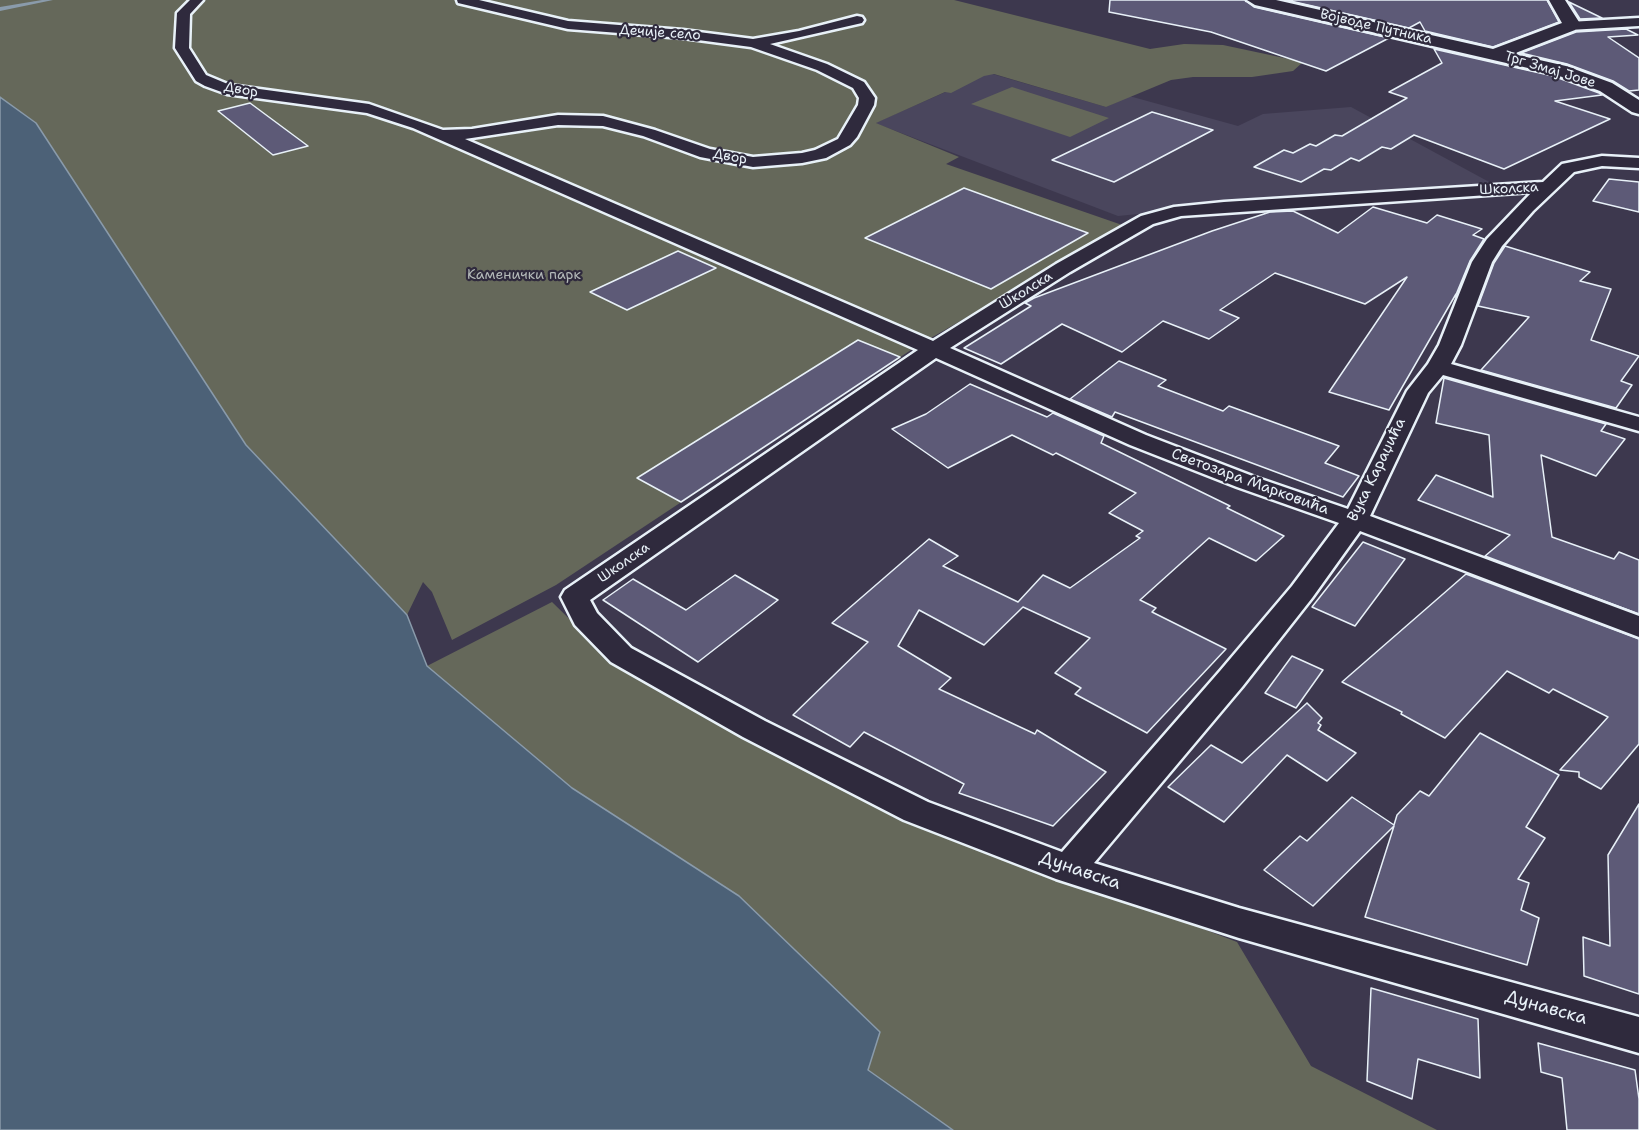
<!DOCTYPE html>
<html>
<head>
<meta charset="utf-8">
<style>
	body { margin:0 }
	canvas { display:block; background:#3d384e }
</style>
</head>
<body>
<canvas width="1639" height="1130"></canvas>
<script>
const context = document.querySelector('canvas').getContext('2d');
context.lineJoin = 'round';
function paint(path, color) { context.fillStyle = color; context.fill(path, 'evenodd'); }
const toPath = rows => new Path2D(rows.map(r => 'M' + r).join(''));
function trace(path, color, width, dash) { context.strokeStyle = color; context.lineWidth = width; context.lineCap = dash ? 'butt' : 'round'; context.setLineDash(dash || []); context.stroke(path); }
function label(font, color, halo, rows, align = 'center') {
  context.font = font + ' "Shantell Sans",sans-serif'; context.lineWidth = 4.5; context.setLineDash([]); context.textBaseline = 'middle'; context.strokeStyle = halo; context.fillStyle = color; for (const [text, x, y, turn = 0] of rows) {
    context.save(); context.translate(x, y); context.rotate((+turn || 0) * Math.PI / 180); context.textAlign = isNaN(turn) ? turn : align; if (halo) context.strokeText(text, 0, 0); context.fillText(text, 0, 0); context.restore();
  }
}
paint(toPath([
	[989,73,1106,107,1129,96,1238,126,1263,114,1351,107,1491,183,1316,196,1118,216,875,123]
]), '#4a465d');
paint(toPath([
	[0,0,954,0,1150,49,1184,44,1223,45,1303,62,1293,71,1252,77,1193,77,1171,80,1106,107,994,74,984,76,951,93,945,92,876,123,959,157,946,164,1125,226,917,346,556,585,452,640,432,592,423,582,407,615,246,445,36,123,0,97],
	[1012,87,1109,118,1070,137,971,104],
	[552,602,599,648,924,821,1237,942,1311,1066,1437,1130,953,1130,867,1070,880,1032,739,896,572,788,427,666]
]), '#65685a');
const water = toPath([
	[0,97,36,123,246,445,407,615,427,666,572,788,739,896,880,1032,868,1070,953,1130,0,1130,0,97]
]);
paint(water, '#4c6177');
trace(water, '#8a9bab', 1.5);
paint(toPath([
	[42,0,53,0,0,11,0,7,42,0]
]), '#8a9bab');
const building = toPath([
	[1110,0,1245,0,1254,7,1389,38,1326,71,1211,32,1109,12,1110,0],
	[1286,0,1547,0,1559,22,1493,47,1425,31,1420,22,1409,28,1286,0],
	[1569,2,1602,18,1580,19,1569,2],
	[1626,29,1638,35,1608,37,1639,58,1639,90,1629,91,1613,81,1567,64,1521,53,1576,32,1626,29],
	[1434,49,1553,76,1599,93,1602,95,1555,101,1610,119,1504,169,1414,135,1391,149,1382,147,1359,161,1351,158,1331,170,1324,169,1301,182,1254,167,1284,150,1293,153,1310,144,1316,146,1335,135,1342,136,1407,98,1389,92,1442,63,1434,49],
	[250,103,308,146,273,155,218,111,250,103],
	[1152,112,1213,130,1114,182,1052,160,1152,112],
	[1609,179,1639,182,1639,212,1593,201,1609,179],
	[964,188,1035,214,1088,233,991,289,865,238,964,188],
	[1373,207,1427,223,1437,215,1482,229,1473,235,1484,239,1470,261,1455,297,1456,294,1389,410,1329,392,1407,277,1365,304,1275,273,1220,310,1239,318,1209,339,1163,321,1122,352,1062,324,1001,364,964,348,1031,306,1025,303,1034,298,1212,231,1270,212,1293,211,1338,233,1373,207],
	[1505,246,1590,272,1580,281,1611,289,1591,340,1639,356,1621,381,1632,385,1616,408,1481,370,1529,317,1478,306,1494,263,1505,246],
	[678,251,716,268,627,310,590,292,678,251],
	[858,340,900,357,681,502,637,478,858,340],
	[1119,361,1166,380,1158,386,1223,411,1229,406,1339,446,1325,463,1359,476,1343,497,1115,412,1112,417,1070,399,1119,361],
	[1444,378,1606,424,1601,431,1625,439,1596,476,1541,455,1552,537,1614,559,1619,552,1639,560,1639,614,1485,556,1510,535,1418,500,1436,475,1493,497,1489,435,1436,423,1444,378],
	[970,384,1047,417,1053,413,1104,436,1101,443,1230,506,1227,508,1284,536,1256,561,1209,538,1140,600,1156,608,1152,612,1226,649,1147,733,1075,694,1081,688,1055,673,1090,638,1023,607,984,645,919,610,898,646,951,678,939,689,1035,734,1037,730,1106,772,1053,826,959,793,964,784,864,732,850,747,793,715,868,642,832,623,929,539,958,556,943,566,1018,602,1043,575,1070,588,1140,538,1136,536,1143,531,1109,513,1136,493,1056,453,1053,455,1012,435,948,468,892,429,926,414,970,384],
	[1363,542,1405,559,1355,626,1312,607,1363,542],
	[1466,574,1639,639,1639,744,1601,789,1579,777,1579,772,1560,770,1608,717,1553,689,1549,693,1507,671,1445,738,1401,714,1402,712,1342,682,1466,574],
	[735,575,778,600,698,662,603,600,633,579,686,610,735,575],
	[1292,656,1323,670,1296,708,1265,693,1292,656],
	[1307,703,1322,718,1318,723,1321,725,1318,730,1356,753,1327,781,1287,755,1224,822,1168,787,1211,745,1242,763,1307,703],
	[1480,733,1559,775,1526,827,1545,838,1518,879,1529,883,1521,910,1539,918,1527,965,1365,917,1394,826,1313,906,1264,870,1300,836,1307,841,1352,797,1394,825,1397,815,1420,791,1429,796,1480,733],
	[1639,804,1639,994,1584,976,1583,937,1610,946,1608,855,1639,804],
	[1371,988,1478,1019,1480,1078,1418,1059,1412,1099,1367,1081,1371,988],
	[1538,1043,1635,1070,1639,1099,1639,1130,1567,1130,1562,1078,1541,1072,1538,1043]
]);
paint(building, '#5d5a77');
trace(building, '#e8f1f8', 1.5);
const street = toPath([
	[190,0,203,0,190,14,189,48,206,75,230,85,369,104,443,130,472,129,558,115,603,116,655,130,710,149,753,157,802,153,815,150,838,139,858,105,859,98,853,88,817,70,751,47,683,38,568,29,458,3,457,0,479,0,568,21,683,30,753,39,799,31,857,16,862,17,864,20,862,23,770,44,827,64,864,82,875,98,874,105,857,137,850,145,826,158,802,163,753,167,700,157,643,136,603,126,558,125,465,139,933,341,1056,264,1141,216,1174,207,1224,202,1543,182,1562,164,1602,156,1639,158,1639,168,1602,166,1574,172,1533,211,1502,246,1492,262,1461,345,1451,364,1639,417,1639,431,1443,375,1428,393,1370,516,1639,616,1639,637,1360,531,1312,598,1242,687,1094,863,1239,908,1639,1017,1639,1053,1239,938,1056,879,904,820,743,737,611,662,575,625,561,597,565,590,918,350,413,128,367,113,227,94,205,86,196,81,175,48,177,13,190,0],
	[1532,192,1487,239,1472,262,1439,345,1428,364,1407,391,1348,509,1255,477,1146,435,950,348,1070,272,1153,224,1181,216,1532,192],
	[936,358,1130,445,1237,487,1339,523,1292,586,1220,671,1062,852,928,802,765,721,631,648,597,613,590,600,936,358],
	[1639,18,1639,26,1569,30,1562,26,1569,22,1639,18]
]);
const secondary = toPath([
	[1247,0,1276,0,1493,49,1562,23,1549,0,1565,0,1579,22,1575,30,1513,54,1566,66,1612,83,1639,100,1639,114,1632,112,1600,91,1554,74,1255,5,1247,0]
]);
trace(street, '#e8f1f8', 5);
trace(secondary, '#e8f1f8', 5);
paint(street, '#2f2a3d');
paint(secondary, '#2f2a3d');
label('14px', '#e8f1f8', '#2f2a3d', [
	["Војводе Путника",1376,27,13],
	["Дечије село",660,33,4],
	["Трг Змај Јове",1550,70,17],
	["Двор",241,90,10],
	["Двор",730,157,10],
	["Школска",1509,189,-3],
	["Школска",1026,291,-32],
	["Школска",624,563,-35]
]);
label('14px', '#b4bab9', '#2f2a3d', [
	["Каменички парк",524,275]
]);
label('15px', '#e8f1f8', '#2f2a3d', [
	["Вука Караџића",1377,470,-64],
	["Светозара Марковића",1250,482,20]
]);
label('18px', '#e8f1f8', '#2f2a3d', [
	["Дунавска",1080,871,19],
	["Дунавска",1546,1008,16]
]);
</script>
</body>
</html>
